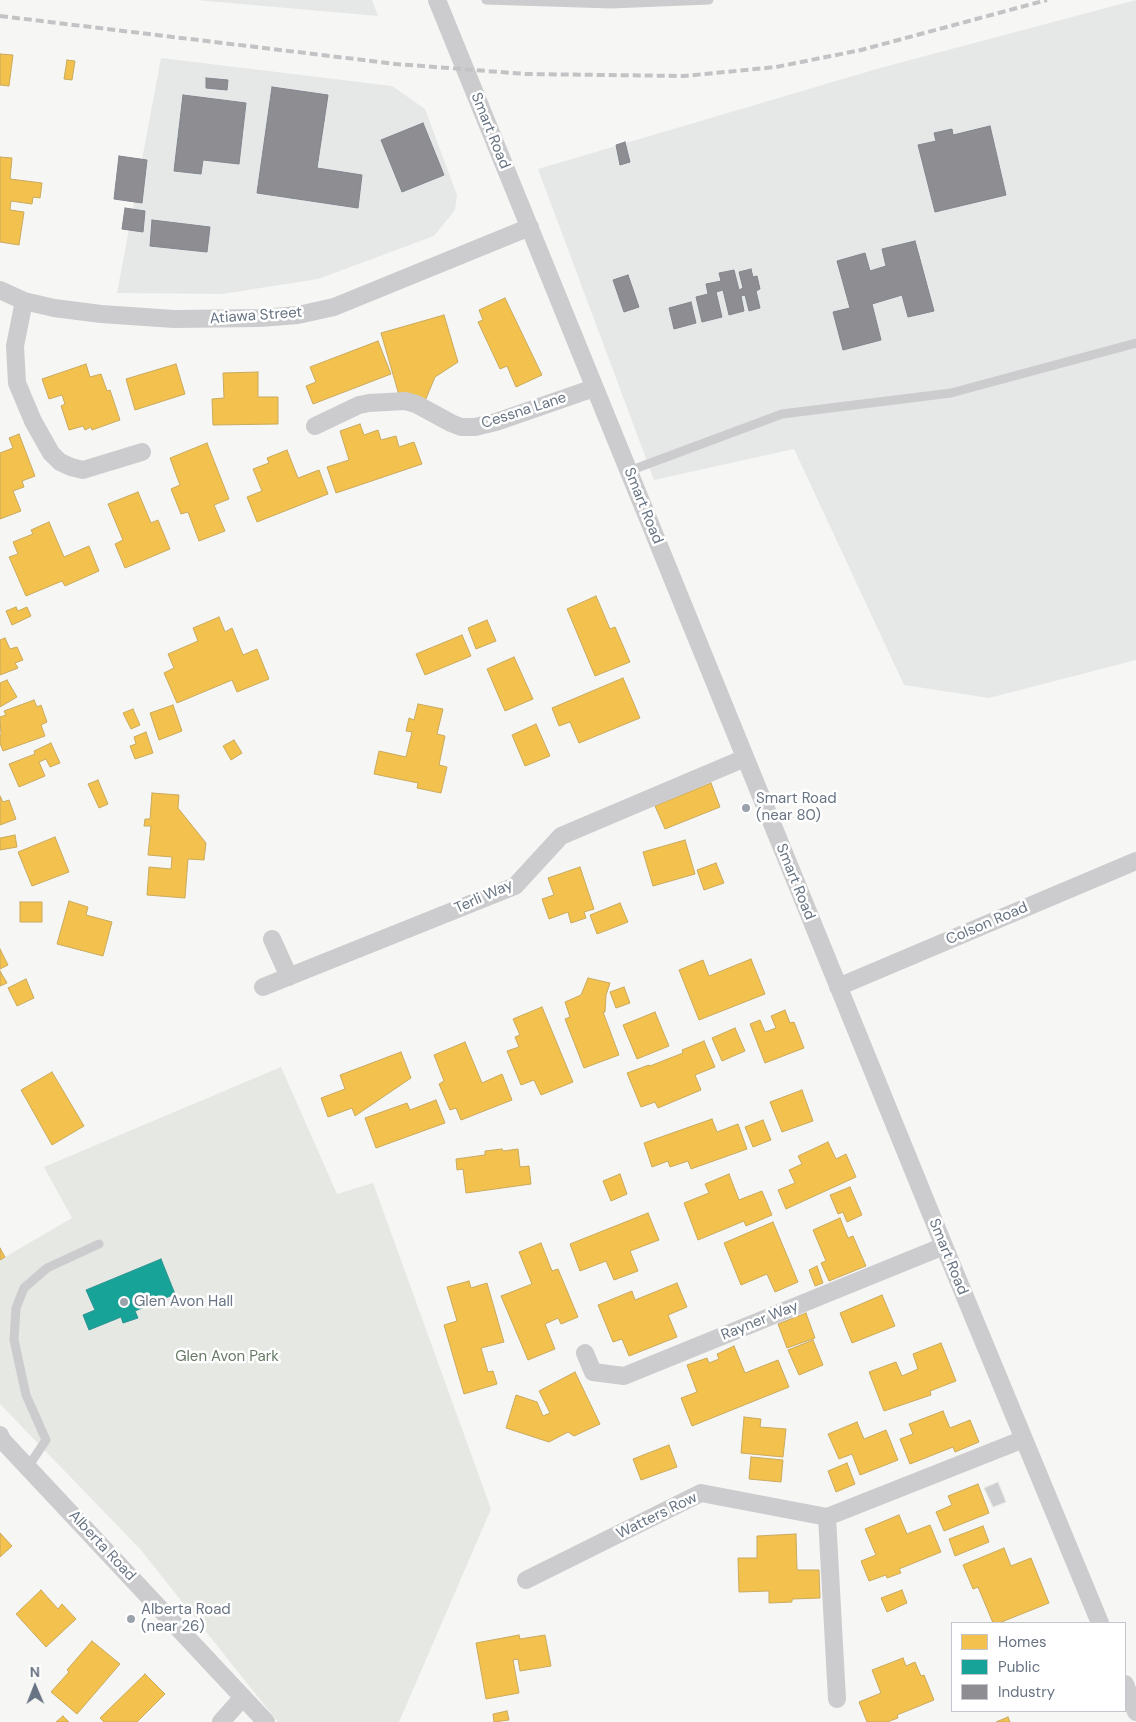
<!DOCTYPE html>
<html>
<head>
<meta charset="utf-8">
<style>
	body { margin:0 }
	#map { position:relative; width:1136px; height:1722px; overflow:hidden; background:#f6f6f5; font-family:"DM Sans",sans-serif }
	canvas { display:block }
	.legend { position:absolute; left:951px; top:1622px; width:175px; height:90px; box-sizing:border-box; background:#fff; border:1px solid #c3c7cd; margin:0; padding:6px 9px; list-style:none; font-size:15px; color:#687483 }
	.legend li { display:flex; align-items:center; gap:10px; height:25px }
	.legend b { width:25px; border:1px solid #c3c7cd }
	.north { position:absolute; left:10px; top:1662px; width:50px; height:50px; -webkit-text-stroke:4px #fff; paint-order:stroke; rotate:359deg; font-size:14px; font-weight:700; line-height:20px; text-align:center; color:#687483 }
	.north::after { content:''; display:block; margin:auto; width:18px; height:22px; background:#687483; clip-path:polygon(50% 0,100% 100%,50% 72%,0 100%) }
</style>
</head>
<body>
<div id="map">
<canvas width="1136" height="1722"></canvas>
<ul class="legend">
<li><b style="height:14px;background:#f2c14e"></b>Homes</li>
<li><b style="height:14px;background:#17a398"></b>Public</li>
<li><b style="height:14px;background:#8d8d92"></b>Industry</li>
</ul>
<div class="north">N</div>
</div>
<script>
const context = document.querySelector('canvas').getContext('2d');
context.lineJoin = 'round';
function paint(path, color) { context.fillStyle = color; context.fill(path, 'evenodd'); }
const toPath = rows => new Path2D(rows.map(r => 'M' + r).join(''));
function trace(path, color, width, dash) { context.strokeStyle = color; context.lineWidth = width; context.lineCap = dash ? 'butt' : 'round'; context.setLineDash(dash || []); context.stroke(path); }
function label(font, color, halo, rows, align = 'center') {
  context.font = font + ' "DM Sans",sans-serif'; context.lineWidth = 5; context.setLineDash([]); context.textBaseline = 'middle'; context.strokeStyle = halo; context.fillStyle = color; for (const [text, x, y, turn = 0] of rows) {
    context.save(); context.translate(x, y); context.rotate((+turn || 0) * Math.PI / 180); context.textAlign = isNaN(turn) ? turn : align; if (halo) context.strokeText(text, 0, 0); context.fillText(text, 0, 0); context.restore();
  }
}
paint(toPath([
	[196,0,372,0,378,16],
	[1136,0,1136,660,989,698,904,685,794,449,654,480,538,169,880,68],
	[161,58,392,86,425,109,457,195,455,210,434,236,318,279,222,294,117,293]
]), '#e6e7e7');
paint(toPath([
	[281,1067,337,1194,373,1183,491,1509,399,1722,278,1722,140,1549,0,1404,0,1260,72,1218,44,1167]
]), '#e5e8e3');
const homes = toPath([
	[0,54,13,55,9,86,0,85,0,54],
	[67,60,75,61,72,80,64,79,67,60],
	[0,157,12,158,10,179,42,183,40,198,33,197,32,204,11,201,10,210,24,212,19,245,0,242,0,157],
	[505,298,542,375,516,387,507,366,500,369,478,322,483,320,479,310,505,298],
	[444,315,458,362,435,377,425,401,399,395,381,333,444,315],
	[378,341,391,374,313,404,306,386,316,382,310,367,378,341],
	[86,364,90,377,101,374,107,391,110,390,120,420,92,430,91,427,85,430,83,426,69,430,61,406,65,404,62,395,49,399,42,379,86,364],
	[176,364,185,394,135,410,126,379,176,364],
	[258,372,258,397,278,397,278,424,213,425,212,399,224,398,223,373,258,372],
	[360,424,364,435,378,430,381,440,396,436,399,447,414,442,422,464,336,493,327,467,349,460,340,431,360,424],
	[19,434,35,476,22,481,24,487,13,491,21,511,0,519,0,453,13,448,9,438,19,434],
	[207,443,229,499,214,505,225,531,199,541,188,512,181,514,171,489,180,485,170,458,207,443],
	[287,450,298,478,319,470,328,494,257,522,247,497,262,491,253,469,269,463,267,458,287,450],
	[138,492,151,523,158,520,170,549,125,568,115,544,123,540,108,504,138,492],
	[49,522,64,557,89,546,99,571,65,586,62,581,26,596,9,557,18,554,13,542,33,534,31,530,49,522],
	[596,596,610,629,615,627,630,662,595,676,567,609,596,596],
	[16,607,18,611,27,607,31,616,12,625,6,611,16,607],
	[219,617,225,632,232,628,243,655,257,649,269,679,237,692,232,680,177,703,164,673,174,668,168,654,198,641,193,628,219,617],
	[487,620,496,641,476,649,468,628,487,620],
	[462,635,471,656,425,675,416,654,462,635],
	[5,638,10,649,17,647,23,660,15,663,18,668,0,675,0,640,5,638],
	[514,657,533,699,505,711,487,669,514,657],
	[623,678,640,718,579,743,570,722,559,726,552,708,623,678],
	[7,680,17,697,0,707,0,683,7,680],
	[34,700,37,707,41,705,47,722,41,725,45,736,3,751,0,743,0,736,1,735,0,717,6,715,4,711,34,700],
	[418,704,443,709,437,734,445,736,439,765,447,767,441,793,417,788,418,783,374,774,379,751,406,757,412,732,406,731,409,718,414,720,418,704],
	[173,705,182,731,159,740,150,713,173,705],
	[133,709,140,725,131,729,123,713,133,709],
	[536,724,550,756,525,766,512,735,536,724],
	[146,732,153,753,135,759,130,746,136,744,134,737,146,732],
	[234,740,242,753,231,760,223,746,234,740],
	[51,743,60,763,50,767,46,759,39,762,45,776,19,787,9,764,35,754,34,751,51,743],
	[98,780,108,804,99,808,88,784,98,780],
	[711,783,720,807,665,829,655,806,711,783],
	[152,793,179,795,178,808,206,843,204,860,188,859,185,898,147,895,149,867,171,869,172,857,148,855,151,826,144,826,145,819,150,819,152,793],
	[0,796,3,802,9,800,16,819,0,825,0,796],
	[15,835,17,847,0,850,0,838,15,835],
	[55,837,69,872,32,886,18,852,55,837],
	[685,840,695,874,653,886,643,852,685,840],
	[716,863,724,883,704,890,697,870,716,863],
	[580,867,594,909,584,912,586,918,571,923,568,912,549,919,542,899,554,895,548,878,580,867],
	[69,901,88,907,86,915,112,922,103,956,57,944,69,901],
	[20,902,42,902,42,922,20,922,20,902],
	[620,903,628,922,597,934,590,915,620,903],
	[0,949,8,965,0,969,0,949],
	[751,959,765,994,699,1020,679,970,703,960,709,976,751,959],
	[0,971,7,983,0,986,0,971],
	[588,978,610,983,606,995,605,1012,603,1012,619,1055,584,1068,565,1019,570,1017,565,1002,581,995,588,978],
	[26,979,34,998,17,1006,8,988,26,979],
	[624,987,630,1003,616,1008,610,992,624,987],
	[542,1007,573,1082,541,1095,534,1080,521,1085,507,1051,519,1047,515,1037,520,1035,513,1019,542,1007],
	[785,1010,790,1023,794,1022,804,1048,765,1063,750,1024,760,1020,765,1032,776,1028,771,1016,785,1010],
	[655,1012,669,1046,637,1059,623,1025,655,1012],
	[735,1028,745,1051,722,1061,712,1038,735,1028],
	[704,1041,715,1067,695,1075,701,1090,658,1108,655,1102,641,1107,627,1073,649,1065,650,1066,683,1053,682,1050,704,1041],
	[465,1042,482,1083,502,1074,512,1100,461,1120,456,1108,450,1110,439,1084,444,1081,434,1055,465,1042],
	[401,1052,411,1078,355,1116,352,1108,328,1117,321,1098,345,1089,340,1075,401,1052],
	[52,1072,84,1126,52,1145,21,1090,52,1072],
	[802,1090,813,1121,782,1132,770,1102,802,1090],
	[436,1100,445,1123,376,1148,365,1118,407,1103,410,1110,436,1100],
	[712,1119,717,1132,738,1124,747,1149,691,1169,688,1161,670,1167,668,1161,652,1167,644,1143,712,1119],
	[763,1120,771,1140,753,1147,745,1127,763,1120],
	[828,1142,836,1159,846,1154,856,1177,786,1209,778,1190,795,1183,789,1170,802,1164,798,1156,828,1142],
	[502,1149,503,1151,518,1149,520,1167,529,1166,531,1184,466,1193,463,1169,457,1170,456,1159,485,1155,485,1151,502,1149],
	[620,1174,627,1194,611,1201,603,1181,620,1174],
	[729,1174,739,1200,762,1191,772,1215,746,1226,744,1221,698,1240,684,1203,709,1193,705,1184,729,1174],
	[850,1187,862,1215,847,1222,843,1212,838,1214,830,1195,850,1187],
	[648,1213,659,1240,630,1251,638,1271,614,1280,606,1261,580,1271,570,1244,648,1213],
	[840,1218,848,1238,853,1236,866,1266,829,1281,821,1263,826,1261,813,1230,840,1218],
	[773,1222,798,1282,775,1292,767,1274,741,1285,724,1243,773,1222],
	[541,1243,552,1271,558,1269,578,1317,561,1324,558,1318,545,1324,555,1349,528,1360,501,1296,532,1284,519,1252,541,1243],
	[0,1248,5,1257,0,1260,0,1248],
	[817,1266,823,1283,815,1286,809,1270,817,1266],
	[469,1281,471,1288,487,1283,504,1342,481,1348,488,1372,493,1371,497,1384,464,1394,444,1325,457,1321,447,1287,469,1281],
	[677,1283,687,1307,668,1315,677,1337,629,1356,622,1339,613,1342,598,1305,632,1291,635,1300,677,1283],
	[882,1295,895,1326,852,1343,840,1313,882,1295],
	[806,1313,815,1338,787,1348,778,1324,806,1313],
	[813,1340,823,1365,799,1375,788,1350,813,1340],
	[941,1343,956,1381,930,1391,931,1395,884,1411,869,1372,896,1362,902,1376,918,1369,913,1354,941,1343],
	[734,1346,745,1373,778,1360,789,1387,692,1426,681,1398,697,1392,687,1365,707,1358,709,1363,719,1359,717,1354,734,1346],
	[575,1372,600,1424,574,1436,568,1432,549,1442,506,1428,516,1395,537,1402,543,1416,550,1413,539,1391,575,1372],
	[943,1411,950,1428,970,1420,979,1442,955,1452,953,1447,910,1464,900,1439,913,1434,909,1424,943,1411],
	[744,1417,761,1419,760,1427,786,1429,783,1457,741,1453,744,1417],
	[857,1422,864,1439,886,1430,898,1460,860,1475,852,1454,839,1459,828,1434,857,1422],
	[669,1445,677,1467,641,1480,633,1459,669,1445],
	[751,1457,783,1460,781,1482,749,1479,751,1457],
	[847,1463,855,1484,836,1492,828,1471,847,1463],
	[978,1484,989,1513,944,1531,936,1512,952,1505,948,1496,978,1484],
	[899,1515,907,1534,930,1525,941,1552,899,1569,901,1573,887,1578,886,1575,869,1581,861,1561,876,1555,865,1529,899,1515],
	[983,1526,989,1542,955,1556,949,1539,983,1526],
	[0,1533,12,1546,0,1557,0,1533],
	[796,1534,797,1570,819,1570,820,1598,792,1599,792,1602,769,1603,769,1591,739,1592,738,1558,757,1558,757,1536,796,1534],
	[1004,1548,1011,1566,1031,1558,1049,1603,999,1623,993,1623,978,1587,973,1589,963,1565,1004,1548],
	[41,1590,58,1609,62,1604,76,1619,46,1647,16,1614,41,1590],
	[902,1590,907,1603,887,1612,881,1598,902,1590],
	[519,1635,520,1639,545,1635,551,1666,520,1671,518,1659,513,1660,519,1693,486,1699,476,1643,519,1635],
	[92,1641,120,1664,77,1714,51,1692,69,1672,67,1670,92,1641],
	[903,1658,906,1666,915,1662,921,1676,924,1675,934,1700,897,1715,898,1718,887,1722,867,1722,859,1702,881,1693,872,1670,903,1658],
	[145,1674,165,1694,137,1722,104,1722,100,1718,145,1674],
	[507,1711,509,1720,494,1722,493,1714,507,1711],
	[63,1716,69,1722,56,1722,63,1716],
	[1008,1717,1010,1722,996,1722,1008,1717]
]);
paint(homes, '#f2c14e');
trace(homes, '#c9aa5e', 1);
const public = toPath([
	[161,1259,175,1294,135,1311,138,1318,123,1323,121,1317,89,1330,83,1315,95,1310,86,1290,161,1259]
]);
paint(public, '#17a398');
trace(public, '#2f9592', 1);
const industry = toPath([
	[206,78,228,80,227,90,206,88,206,78],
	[272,87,328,95,317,168,362,175,358,208,257,193,272,87],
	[183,95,246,103,239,164,203,160,201,174,174,171,183,95],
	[423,123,444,175,402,192,381,140,423,123],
	[990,126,1006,195,935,212,918,145,936,141,934,133,952,129,953,135,990,126],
	[625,142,630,162,620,165,616,145,625,142],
	[119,156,147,160,142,203,114,199,119,156],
	[125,208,145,211,143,232,122,229,125,208],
	[152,220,210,227,207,252,150,246,152,220],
	[915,241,934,311,908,317,902,295,872,304,881,340,843,350,833,312,850,308,837,261,865,253,870,271,886,266,882,249,915,241],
	[751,269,753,277,757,276,760,289,756,291,760,308,749,311,745,295,741,296,744,311,729,315,723,290,716,292,722,317,702,322,696,297,708,294,706,284,721,281,719,273,734,270,739,290,743,288,739,272,751,269],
	[628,275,639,307,624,312,613,280,628,275],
	[691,302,696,323,674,329,669,308,691,302]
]);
paint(industry, '#8d8d92');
trace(industry, '#82868e', 1);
const building = toPath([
	[998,1482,1006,1502,993,1507,984,1488,998,1482]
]);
paint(building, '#cecfd0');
trace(building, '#e5e5e4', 1);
trace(toPath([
	[486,0,611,4,709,0],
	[629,471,782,414,951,393,1136,343],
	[28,1467,46,1440,26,1395,14,1340,16,1308,24,1288,47,1268,99,1244]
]), '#ccccce', 9);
trace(toPath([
	[437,0,944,1246,1100,1623],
	[0,290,24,301,54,308,101,314,174,319,260,318,298,315,334,307,530,227],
	[24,301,15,346,17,383,33,421,51,453,60,462,71,467,83,470,142,452],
	[315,426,359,405,369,403,405,401,416,404,451,423,461,427,475,427,496,422,594,388],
	[272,939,289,977],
	[263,987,515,886,561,836,745,758],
	[838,987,1136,861],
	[585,1353,593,1372,624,1376,944,1246],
	[0,1435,2,1440,266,1722],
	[827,1517,837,1699],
	[526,1580,701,1493,827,1517,1024,1439],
	[1125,1684,1136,1712],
	[221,1722,243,1697]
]), '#ccccce', 18);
trace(toPath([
	[0,16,396,64,526,74,684,76,776,67,861,50,1047,0]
]), '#c2c3c4', 4, [8, 4]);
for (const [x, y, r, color] of [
	[746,808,5,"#9aa2ab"],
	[124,1302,5,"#9aa2ab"],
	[131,1619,5,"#9aa2ab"]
]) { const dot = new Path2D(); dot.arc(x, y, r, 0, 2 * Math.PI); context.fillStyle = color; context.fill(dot); trace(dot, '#fff', 2); }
label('15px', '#687483', '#fff', [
	["Smart Road",490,131,68],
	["Atiawa Street",256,316,-4],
	["Cessna Lane",524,411,-18],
	["Smart Road",643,506,68],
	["Smart Road",795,882,68],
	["Terli Way",484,897,-24],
	["Colson Road",987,924,-23],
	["Smart Road",948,1257,68],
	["Rayner Way",760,1321,-22],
	["Watters Row",657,1516,-26],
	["Alberta Road",102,1546,47]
]);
label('15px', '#687483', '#fff', [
	["Smart Road",756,799],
	["(near 80)",756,816],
	["Glen Avon Hall",134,1302],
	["Alberta Road",141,1610],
	["(near 26)",141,1627]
], 'left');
label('15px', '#687a66', '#fff', [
	["Glen Avon Park",227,1357]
]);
</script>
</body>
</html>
